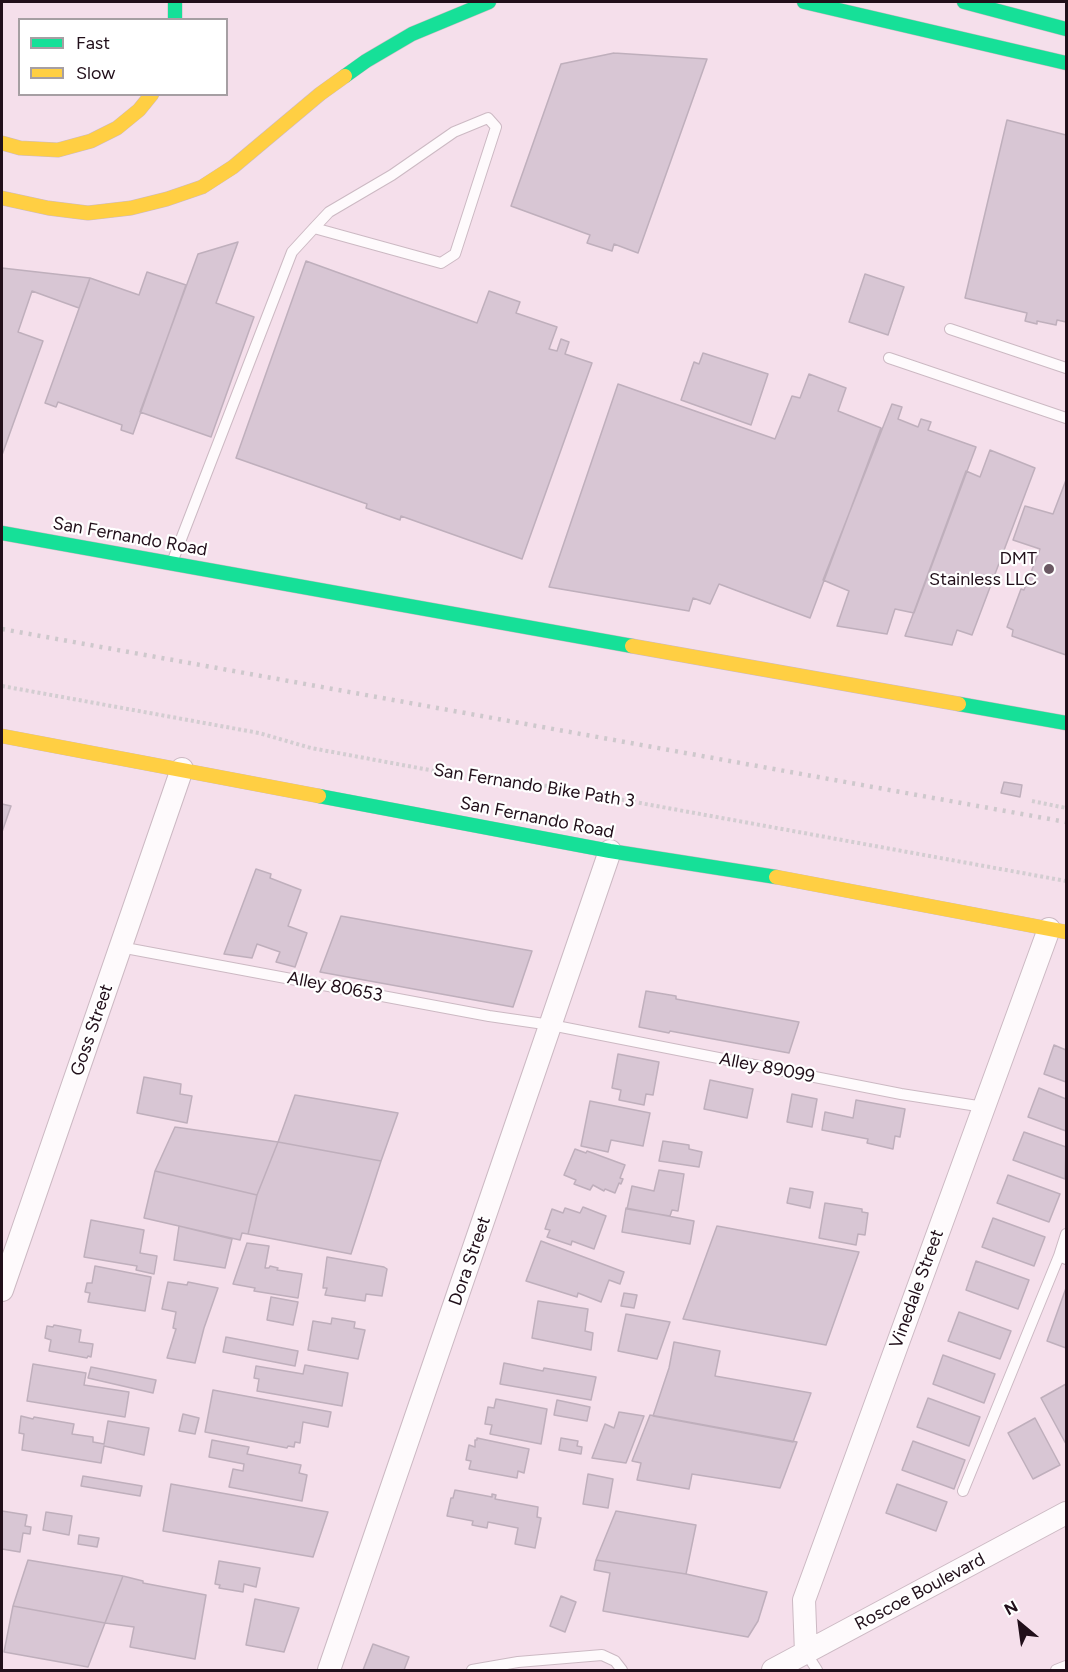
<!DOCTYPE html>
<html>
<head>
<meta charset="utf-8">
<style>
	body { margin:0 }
	#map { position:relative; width:1068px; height:1672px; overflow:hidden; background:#f5dfeb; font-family:Figtree,sans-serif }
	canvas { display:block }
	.frame { position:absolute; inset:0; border:3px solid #210f1a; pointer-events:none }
	.legend { position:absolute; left:18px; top:18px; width:210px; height:78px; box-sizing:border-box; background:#fff; border:2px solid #a69fa3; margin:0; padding:8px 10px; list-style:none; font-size:18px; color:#210f1a }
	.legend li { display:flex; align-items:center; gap:12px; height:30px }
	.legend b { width:30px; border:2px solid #a69fa3 }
	.north { position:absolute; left:990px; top:1594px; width:60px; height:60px; -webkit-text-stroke:4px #fff; paint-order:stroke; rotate:331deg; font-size:16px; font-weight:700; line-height:24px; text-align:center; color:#210f1a }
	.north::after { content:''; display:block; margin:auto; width:21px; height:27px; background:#210f1a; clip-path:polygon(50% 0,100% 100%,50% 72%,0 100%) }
</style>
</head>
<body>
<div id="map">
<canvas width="1068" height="1672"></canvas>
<div class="frame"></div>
<ul class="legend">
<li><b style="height:8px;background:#16e098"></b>Fast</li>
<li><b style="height:8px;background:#ffcf43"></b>Slow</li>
</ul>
<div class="north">N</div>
</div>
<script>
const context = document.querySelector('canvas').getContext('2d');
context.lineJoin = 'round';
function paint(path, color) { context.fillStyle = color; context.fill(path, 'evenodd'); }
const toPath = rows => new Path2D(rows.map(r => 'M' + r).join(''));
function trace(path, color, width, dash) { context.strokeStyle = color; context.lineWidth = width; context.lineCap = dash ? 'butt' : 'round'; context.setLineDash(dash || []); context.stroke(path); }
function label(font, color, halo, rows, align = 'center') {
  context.font = font + ' Figtree,sans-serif'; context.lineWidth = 4.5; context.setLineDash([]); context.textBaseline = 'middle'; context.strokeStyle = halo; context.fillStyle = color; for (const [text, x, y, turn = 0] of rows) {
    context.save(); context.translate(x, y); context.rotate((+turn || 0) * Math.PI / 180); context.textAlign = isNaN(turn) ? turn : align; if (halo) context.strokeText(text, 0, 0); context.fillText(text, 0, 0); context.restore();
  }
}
const building = toPath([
	[614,53,707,59,638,253,614,244,612,251,587,243,590,235,511,206,561,64,614,53],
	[1007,120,1066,135,1066,322,1057,320,1056,325,1037,321,1037,324,1025,321,1027,313,965,298,1007,120],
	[238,242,216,303,254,317,211,437,140,412,198,254,238,242],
	[306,261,477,323,489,291,520,302,516,313,557,327,549,349,557,351,561,339,569,342,565,354,592,363,522,559,401,516,400,520,366,508,367,504,236,458,306,261],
	[2,268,90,278,79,308,32,291,18,332,43,341,2,455,2,268],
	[147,272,186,285,133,434,121,430,122,425,58,402,56,407,45,403,90,278,139,295,147,272],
	[865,274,904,287,888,335,849,322,865,274],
	[703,353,768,374,751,425,681,400,694,362,699,364,703,353],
	[809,374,846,388,838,411,881,428,810,618,719,584,710,604,693,598,689,611,549,587,618,384,775,439,792,396,800,398,809,374],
	[892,404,902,407,898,419,918,427,921,419,931,422,928,430,976,447,914,613,895,609,887,634,837,626,849,591,823,580,892,404],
	[990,450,1035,468,972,635,957,630,952,645,905,636,966,471,980,477,990,450],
	[1066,480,1066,655,1012,636,1013,630,1007,627,1021,589,1024,590,1040,549,1013,540,1025,506,1053,514,1066,480],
	[1004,782,1022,785,1020,797,1001,793,1004,782],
	[2,804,11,806,2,832,2,804],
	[256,869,271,874,270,878,301,890,288,926,307,933,295,967,276,962,280,952,257,944,252,958,224,954,256,869],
	[341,916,532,951,513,1007,320,972,341,916],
	[646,991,676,996,676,999,799,1022,789,1053,670,1031,669,1033,639,1027,646,991],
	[1054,1045,1066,1050,1066,1082,1044,1074,1054,1045],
	[618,1054,659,1062,653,1095,646,1094,644,1105,619,1100,621,1090,612,1088,618,1054],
	[144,1077,181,1084,180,1094,192,1096,187,1123,137,1113,144,1077],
	[710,1080,753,1089,747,1118,704,1109,710,1080],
	[1039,1088,1066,1099,1066,1131,1028,1117,1039,1088],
	[792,1094,817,1099,812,1127,787,1122,792,1094],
	[295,1095,398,1113,381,1161,278,1142,295,1095],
	[856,1100,905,1109,900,1137,895,1136,893,1149,867,1143,868,1139,822,1130,825,1112,853,1118,856,1100],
	[590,1101,650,1113,643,1146,611,1140,608,1152,581,1146,590,1101],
	[175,1127,278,1142,257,1195,155,1171,175,1127],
	[1024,1132,1066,1147,1065,1179,1013,1160,1024,1132],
	[663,1141,689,1145,689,1149,702,1152,699,1167,659,1161,663,1141],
	[278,1142,381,1161,351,1254,248,1234,257,1195,278,1142],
	[575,1149,586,1153,587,1151,625,1165,620,1178,623,1179,621,1184,619,1183,615,1193,605,1189,604,1191,593,1185,590,1190,574,1184,576,1180,564,1175,575,1149],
	[659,1170,684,1174,678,1211,672,1210,670,1216,627,1209,632,1186,654,1191,659,1170],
	[155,1171,257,1195,248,1234,242,1233,240,1240,144,1218,155,1171],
	[1008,1175,1060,1194,1049,1222,997,1203,1008,1175],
	[790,1188,813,1192,810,1208,787,1203,790,1188],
	[825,1203,862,1209,862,1212,868,1213,865,1235,858,1234,856,1245,819,1238,825,1203],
	[583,1207,606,1216,594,1249,572,1241,571,1245,547,1237,550,1230,545,1229,552,1209,563,1213,565,1208,580,1213,583,1207],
	[626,1208,694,1221,690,1244,622,1232,626,1208],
	[993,1218,1045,1237,1034,1266,982,1247,993,1218],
	[91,1220,144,1230,140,1253,157,1256,154,1274,136,1270,137,1266,84,1257,91,1220],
	[179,1226,232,1239,225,1268,174,1260,179,1226],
	[717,1226,859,1252,826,1345,683,1319,717,1226],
	[541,1241,624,1272,620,1284,609,1280,601,1302,578,1293,577,1297,526,1281,541,1241],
	[247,1243,269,1246,265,1268,269,1268,270,1266,278,1268,277,1270,302,1274,298,1298,254,1291,255,1288,233,1284,247,1243],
	[327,1257,384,1267,387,1269,382,1296,366,1294,365,1301,325,1295,327,1288,323,1288,327,1257],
	[976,1261,1029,1280,1018,1309,966,1290,976,1261],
	[95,1266,151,1277,145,1311,88,1302,90,1293,85,1292,87,1283,92,1283,95,1266],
	[168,1282,187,1285,188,1282,218,1288,204,1328,195,1363,167,1358,176,1329,173,1328,176,1312,162,1309,168,1282],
	[1066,1288,1066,1348,1047,1341,1066,1288],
	[624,1293,637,1295,634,1308,621,1306,624,1293],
	[271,1297,298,1302,293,1325,267,1320,271,1297],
	[538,1301,588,1309,585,1331,593,1333,591,1350,532,1338,538,1301],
	[959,1312,1011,1331,1000,1359,948,1341,959,1312],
	[626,1314,670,1322,657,1359,618,1351,626,1314],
	[332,1318,355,1322,354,1328,365,1330,358,1359,308,1350,313,1321,331,1324,332,1318],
	[54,1325,81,1330,79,1342,93,1344,91,1357,88,1356,87,1358,49,1351,51,1340,45,1338,47,1326,53,1327,54,1325],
	[226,1337,298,1351,295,1366,223,1352,226,1337],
	[674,1342,720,1351,715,1376,811,1393,793,1442,653,1416,669,1368,674,1342],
	[943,1355,995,1374,984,1403,933,1384,943,1355],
	[504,1363,543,1371,544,1368,596,1377,591,1400,500,1384,504,1363],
	[33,1364,86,1373,84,1385,129,1392,125,1417,27,1401,33,1364],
	[305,1365,348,1373,342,1406,257,1391,259,1379,254,1378,256,1366,303,1374,305,1365],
	[91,1367,156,1380,153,1393,88,1378,91,1367],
	[1066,1384,1066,1444,1041,1398,1066,1384],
	[213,1390,331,1412,328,1427,303,1422,300,1443,295,1442,294,1447,288,1446,287,1448,205,1432,213,1390],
	[928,1398,980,1417,969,1446,917,1427,928,1398],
	[496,1399,547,1409,541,1444,490,1434,492,1425,485,1424,488,1407,494,1408,496,1399],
	[557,1400,590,1407,587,1421,554,1415,557,1400],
	[619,1412,644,1416,626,1463,592,1458,605,1424,614,1428,619,1412],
	[183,1414,199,1418,195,1434,179,1431,183,1414],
	[650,1415,797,1442,780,1488,692,1474,689,1489,637,1480,641,1463,632,1461,650,1415],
	[21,1416,33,1419,34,1417,74,1424,72,1434,93,1437,93,1442,104,1444,108,1421,149,1428,144,1455,104,1446,101,1463,22,1450,24,1434,19,1433,21,1416],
	[1035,1418,1060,1465,1033,1479,1008,1433,1035,1418],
	[477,1438,529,1449,524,1473,518,1471,517,1478,469,1469,471,1461,466,1460,469,1445,475,1447,475,1440,477,1440,477,1438],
	[561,1438,578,1441,577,1446,582,1447,581,1454,559,1450,561,1438],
	[212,1440,249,1447,247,1454,301,1465,299,1473,307,1475,302,1501,229,1487,233,1469,243,1471,244,1464,209,1457,212,1440],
	[913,1441,965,1460,954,1489,902,1470,913,1441],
	[588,1474,613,1479,608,1508,583,1504,588,1474],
	[83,1476,142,1486,140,1496,81,1486,83,1476],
	[171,1484,328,1512,313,1557,163,1531,171,1484],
	[897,1484,947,1502,936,1531,886,1513,897,1484],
	[455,1490,492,1497,492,1494,496,1495,495,1499,538,1507,537,1517,541,1518,535,1548,515,1544,518,1528,488,1522,487,1528,472,1525,473,1521,447,1516,451,1498,453,1498,455,1490],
	[2,1511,27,1515,25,1526,31,1527,30,1534,23,1533,20,1552,2,1549,2,1511],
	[616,1511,696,1525,686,1574,596,1560,616,1511],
	[46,1512,72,1516,69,1535,43,1530,46,1512],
	[79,1535,99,1538,97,1547,78,1544,79,1535],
	[28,1560,123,1576,105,1623,13,1606,28,1560],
	[596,1560,686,1574,767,1592,758,1621,748,1637,603,1611,610,1573,594,1570,596,1560],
	[219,1561,260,1568,256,1587,244,1584,243,1592,219,1588,220,1585,215,1584,219,1561],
	[123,1576,143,1581,143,1583,206,1595,195,1659,130,1647,134,1627,105,1623,123,1576],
	[561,1596,576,1602,565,1632,550,1626,561,1596],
	[255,1599,299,1608,284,1652,246,1645,255,1599],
	[13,1606,105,1623,88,1667,4,1652,13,1606],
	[373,1644,409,1657,404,1670,363,1670,373,1644]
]);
paint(building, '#d8c6d4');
trace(building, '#bfafbc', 1.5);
const lane = toPath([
	[950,329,1066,368],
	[889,358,1066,418],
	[173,560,292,252,314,228,329,212,392,175,454,132,488,118,496,127,455,254,441,263,314,228],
	[120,947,489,1016,551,1025,901,1094,984,1107],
	[1066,1234,1059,1256,1066,1259],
	[963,1491,1059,1256],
	[806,1653,817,1670],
	[472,1670,518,1662,602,1655,615,1661,622,1670],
	[1056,1670,1066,1666]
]);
const street = toPath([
	[2,1290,182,769],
	[806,1653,804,1600,1049,929],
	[329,1670,610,851],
	[773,1670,1066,1513]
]);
const fast = toPath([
	[175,2,175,20],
	[804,2,1066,63],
	[964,2,1066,29],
	[345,76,366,61,412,34,489,2],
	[2,533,632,646],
	[959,704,1066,723],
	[319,796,610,851,776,877]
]);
const slow = toPath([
	[2,143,20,148,58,150,91,141,117,128,139,110,152,94],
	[2,198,48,208,88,213,131,208,167,199,202,187,233,167,320,94,345,76],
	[632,646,959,704],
	[2,736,319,796],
	[776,877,1066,932]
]);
trace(lane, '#ccb9c3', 12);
trace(street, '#ccb9c3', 24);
trace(fast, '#ccb9c3', 15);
trace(slow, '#ccb9c3', 15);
trace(toPath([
	[2,686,259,733,311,748,451,774,509,779,1066,881],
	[1032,801,1066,808]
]), '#d3cdd1', 4, [3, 3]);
trace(lane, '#fefafc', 10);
trace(street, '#fefafc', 22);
trace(fast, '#16e098', 14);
trace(slow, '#ffcf43', 14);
trace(toPath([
	[2,629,1066,822]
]), '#cec8cc', 4.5, [3, 6]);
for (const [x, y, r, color] of [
	[1049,569,6,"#6b5863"]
]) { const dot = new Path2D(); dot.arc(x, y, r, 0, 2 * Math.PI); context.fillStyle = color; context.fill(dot); trace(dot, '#fff', 2); }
label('18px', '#210f1a', '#fff', [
	["San Fernando Road",130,537,10],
	["San Fernando Bike Path 3",534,786,9],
	["San Fernando Road",537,818,11],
	["Alley 80653",335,987,11],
	["Goss Street",92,1030,-71],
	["Alley 89099",767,1068,11],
	["Dora Street",470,1261,-71],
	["Vinedale Street",917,1289,-70],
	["Roscoe Boulevard",920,1592,-28]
]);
label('18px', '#210f1a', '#fff', [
	["DMT",1037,559],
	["Stainless LLC",1037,580]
], 'right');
</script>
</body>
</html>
